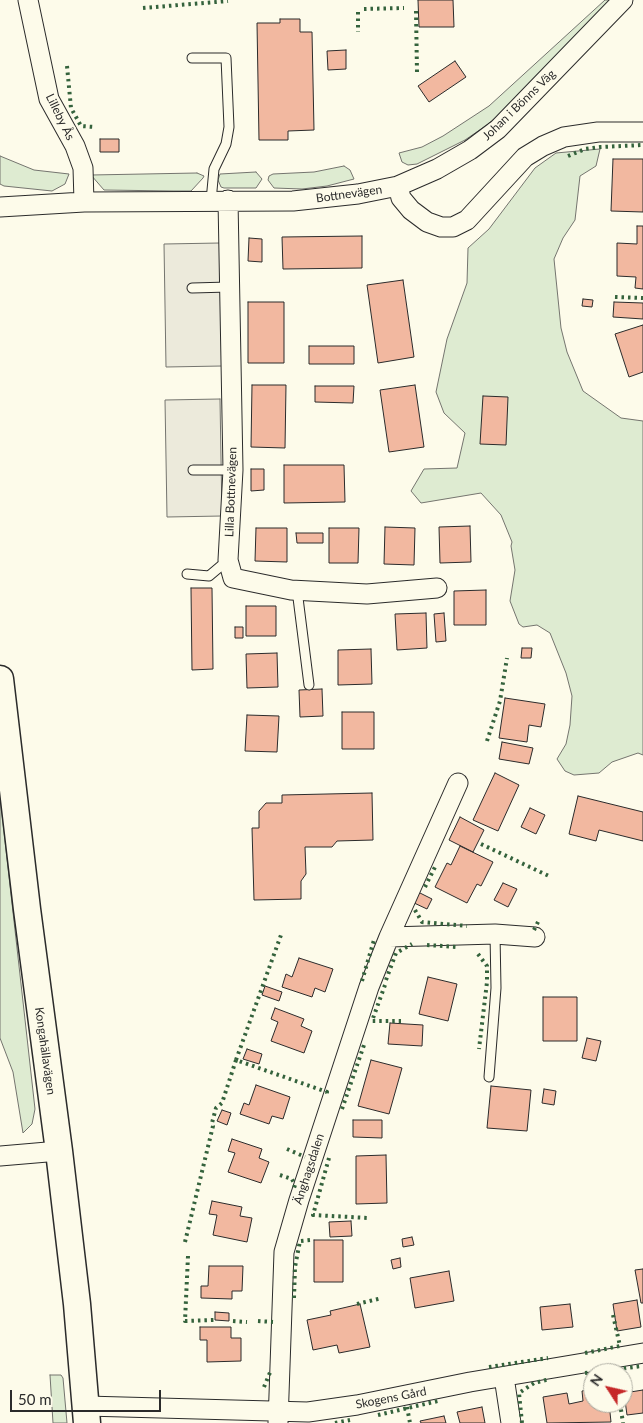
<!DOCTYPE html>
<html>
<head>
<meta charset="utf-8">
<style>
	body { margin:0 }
	#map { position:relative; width:643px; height:1423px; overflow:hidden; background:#fdfbea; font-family:Lato,sans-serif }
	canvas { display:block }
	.north { position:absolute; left:583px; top:1363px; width:50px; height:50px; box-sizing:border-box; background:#fdfbea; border:1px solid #a9a89e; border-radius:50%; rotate:305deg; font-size:14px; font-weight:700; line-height:20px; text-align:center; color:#2b2b2b }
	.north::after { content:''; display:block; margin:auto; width:18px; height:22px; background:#c62828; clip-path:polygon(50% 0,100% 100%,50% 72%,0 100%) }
	.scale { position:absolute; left:10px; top:1390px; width:151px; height:22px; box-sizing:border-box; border:2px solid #2b2b2b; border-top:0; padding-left:6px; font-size:15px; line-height:18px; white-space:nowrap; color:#2b2b2b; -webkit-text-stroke:4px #fdfbea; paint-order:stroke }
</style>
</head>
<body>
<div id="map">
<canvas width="643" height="1423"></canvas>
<div class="north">N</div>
<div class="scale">50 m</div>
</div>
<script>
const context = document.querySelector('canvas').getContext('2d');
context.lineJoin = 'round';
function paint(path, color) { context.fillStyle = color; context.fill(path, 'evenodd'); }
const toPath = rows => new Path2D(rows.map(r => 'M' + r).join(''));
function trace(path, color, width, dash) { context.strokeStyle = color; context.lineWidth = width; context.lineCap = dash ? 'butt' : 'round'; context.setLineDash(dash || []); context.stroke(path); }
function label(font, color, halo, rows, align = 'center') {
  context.font = font + ' Lato,sans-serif'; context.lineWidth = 4; context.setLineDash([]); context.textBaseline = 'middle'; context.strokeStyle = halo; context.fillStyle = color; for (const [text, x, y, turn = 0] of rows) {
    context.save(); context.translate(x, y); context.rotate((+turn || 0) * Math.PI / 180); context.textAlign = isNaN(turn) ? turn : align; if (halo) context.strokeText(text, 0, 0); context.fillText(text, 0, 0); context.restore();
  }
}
const green = toPath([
	[605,0,612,0,508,107,487,125,465,140,417,164,408,165,402,162,399,153,422,147,443,136,489,106,605,0],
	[600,149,596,166,580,176,575,220,563,238,554,259,561,328,567,352,583,391,621,418,643,421,643,755,638,753,612,762,599,773,574,775,565,771,557,759,566,744,570,725,572,696,566,673,550,633,537,625,523,627,519,624,510,601,515,570,511,546,512,542,501,515,481,493,421,503,411,491,424,469,457,468,465,433,444,413,436,392,447,339,467,283,468,248,489,229,535,168,556,153,600,149],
	[0,156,34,170,69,174,65,184,52,191,4,186,0,184,0,156],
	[344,166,350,170,354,179,327,186,302,189,274,188,268,180,269,176,273,174,314,172,344,166],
	[256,172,262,179,256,188,224,188,221,187,218,180,220,174,256,172],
	[197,173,204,176,203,178,191,191,173,191,104,190,91,175,197,173],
	[0,796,35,1109,32,1124,23,1133,13,1072,0,1038,0,796],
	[50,1375,61,1375,63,1378,67,1423,53,1423,50,1375]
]);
paint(green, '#deebd1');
trace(green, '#74746e', 1);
const parking = toPath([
	[220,243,222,366,166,367,164,244,220,243],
	[220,399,222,516,167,517,165,400,220,399]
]);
paint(parking, '#eceadb');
trace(parking, '#74746e', 1);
const building = toPath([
	[418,0,453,0,454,27,419,27,418,0],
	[280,19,300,19,300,32,312,32,314,130,288,131,288,140,259,140,257,23,280,23,280,19],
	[346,50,346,69,328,70,327,51,346,50],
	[455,61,466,77,429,102,418,86,455,61],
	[100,139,119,139,119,152,100,152,100,139],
	[613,159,643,159,643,212,611,211,613,159],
	[637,226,643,226,643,289,635,288,636,277,617,276,617,243,637,244,637,226],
	[362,236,362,268,283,269,282,237,362,236],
	[249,238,262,239,262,262,248,261,249,238],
	[403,280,414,357,378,363,367,285,403,280],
	[583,299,593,300,592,307,582,306,583,299],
	[248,302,284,302,284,363,248,363,248,302],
	[614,302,643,303,643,319,613,317,614,302],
	[643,325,643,372,629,377,615,334,643,325],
	[309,346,354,346,354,364,309,364,309,346],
	[252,385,286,385,285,448,251,447,252,385],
	[415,385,424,447,389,452,380,390,415,385],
	[315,386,354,386,353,403,315,402,315,386],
	[483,396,508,397,506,445,480,444,483,396],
	[284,465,344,465,345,502,284,503,284,465],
	[251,469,264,469,264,490,251,491,251,469],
	[470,526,471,562,440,563,439,527,470,526],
	[385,527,415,528,414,565,384,564,385,527],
	[256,528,287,528,287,562,255,561,256,528],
	[329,528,359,528,358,563,329,563,329,528],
	[296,533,323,533,323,543,297,543,296,533],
	[191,588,212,588,213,669,192,670,191,588],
	[486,590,486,625,454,625,454,591,486,590],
	[246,606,276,606,276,636,246,636,246,606],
	[426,613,427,648,397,650,395,614,426,613],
	[444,613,446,641,436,642,434,614,444,613],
	[235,627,243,627,243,638,235,638,235,627],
	[522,648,532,648,531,658,521,658,522,648],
	[371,649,372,684,338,685,338,650,371,649],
	[277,653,278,687,247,688,246,654,277,653],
	[322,689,323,716,300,717,299,690,322,689],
	[505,698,545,704,541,727,529,725,527,742,499,738,505,698],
	[342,712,374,712,374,749,342,749,342,712],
	[247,715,279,716,277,752,245,751,247,715],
	[502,742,533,748,529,764,499,759,502,742],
	[495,773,519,785,498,831,473,820,495,773],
	[372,793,373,840,337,841,332,847,305,847,306,874,301,881,301,899,254,900,252,828,259,828,259,811,266,803,282,803,282,795,372,793],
	[578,796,643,812,643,841,599,830,596,841,569,834,578,796],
	[530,808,545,815,536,834,521,827,530,808],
	[460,817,484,830,473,852,449,840,460,817],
	[460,846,493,862,481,886,477,884,467,903,435,887,447,863,451,865,460,846],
	[503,883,517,889,508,907,494,900,503,883],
	[418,892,432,899,427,909,412,902,418,892],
	[299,958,333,969,325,992,315,988,312,997,282,987,286,974,292,977,299,958],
	[428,977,457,984,448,1021,419,1014,428,977],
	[265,986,282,992,279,1001,262,995,265,986],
	[543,997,577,997,577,1041,543,1041,543,997],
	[275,1008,304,1019,301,1026,312,1031,304,1053,271,1041,278,1022,271,1019,275,1008],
	[390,1023,423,1025,422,1046,388,1044,390,1023],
	[587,1038,601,1041,596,1061,582,1058,587,1038],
	[247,1049,262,1054,259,1064,243,1059,247,1049],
	[371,1060,402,1068,389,1114,358,1106,371,1060],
	[256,1085,290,1097,283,1119,272,1116,269,1124,240,1114,244,1103,249,1105,256,1085],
	[491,1086,531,1090,527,1131,487,1128,491,1086],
	[544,1089,556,1091,554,1105,542,1103,544,1089],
	[222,1110,231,1113,227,1125,217,1121,222,1110],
	[353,1120,382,1120,382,1138,353,1137,353,1120],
	[232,1139,262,1149,259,1158,269,1162,261,1183,228,1172,235,1153,228,1151,232,1139],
	[386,1155,387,1203,356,1204,356,1156,386,1155],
	[212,1201,242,1207,240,1216,252,1218,247,1242,213,1235,217,1215,209,1214,212,1201],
	[351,1221,352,1236,330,1237,329,1222,351,1221],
	[412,1237,414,1245,403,1247,402,1239,412,1237],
	[314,1240,343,1240,343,1282,314,1282,314,1240],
	[400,1258,401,1267,393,1269,391,1260,400,1258],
	[209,1266,243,1266,242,1291,232,1291,232,1299,201,1298,201,1286,208,1286,209,1266],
	[643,1269,643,1303,641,1303,635,1270,643,1269],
	[449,1271,454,1301,415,1308,410,1278,449,1271],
	[637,1300,641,1327,617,1331,613,1304,637,1300],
	[360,1304,370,1347,339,1353,337,1345,313,1350,307,1320,331,1315,330,1311,360,1304],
	[570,1304,573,1327,542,1330,540,1307,570,1304],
	[215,1312,229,1313,229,1321,215,1320,215,1312],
	[200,1327,231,1327,231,1338,241,1338,241,1361,207,1362,207,1340,200,1340,200,1327],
	[593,1389,593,1403,609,1403,611,1422,547,1423,543,1397,567,1393,569,1404,583,1401,582,1391,593,1389],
	[643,1390,643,1413,627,1415,624,1393,643,1390],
	[482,1407,485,1423,460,1423,457,1412,482,1407],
	[444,1416,446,1423,421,1423,420,1421,444,1416]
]);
paint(building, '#f2b8a0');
trace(building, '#2b2b2b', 1);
const lane = toPath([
	[192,58,226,58,229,127,226,144,214,169,211,201],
	[192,288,229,287],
	[193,470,233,470],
	[187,574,209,576,228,560],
	[297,590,309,685],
	[489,1077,496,988,495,934]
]);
const street = toPath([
	[28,0,49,99,75,146,83,168,84,202],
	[398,186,437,169,470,150,498,129,623,0],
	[228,200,233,470,228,560,233,578,291,590,367,594,437,588],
	[0,207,84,202,293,201,358,194,398,186,401,198,411,210,427,222,441,227,453,227,467,220,525,157,543,146,564,137,598,132,643,132],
	[389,937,495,934,535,937],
	[0,1156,59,1151],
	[504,1377,511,1423],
	[86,1406,308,1412,357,1405,470,1382,643,1353],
	[278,1423,284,1252,299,1200,369,987,389,937,458,783]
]);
const secondary = toPath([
	[0,679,27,909,59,1151,77,1304,87,1423]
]);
trace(lane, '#2b2b2b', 11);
trace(street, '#2b2b2b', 21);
trace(secondary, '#2b2b2b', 29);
trace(lane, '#fdfbea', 9);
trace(street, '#fdfbea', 19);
trace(secondary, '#fdfbea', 26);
trace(toPath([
	[143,8,228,1],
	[364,9,404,8],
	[416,11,417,72],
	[358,12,358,32],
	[67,66,71,108,81,126,94,127],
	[568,156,585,149,600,147,643,145],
	[615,297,643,298],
	[487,741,500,701,507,658],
	[481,844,551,877],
	[425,887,435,867],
	[415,910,422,922,467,926],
	[534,930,539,920],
	[427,945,457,947],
	[478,954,487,966,487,982,479,1049],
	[386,980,396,953,412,944],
	[362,981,374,940],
	[385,985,372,1021,401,1021],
	[236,1060,281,935],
	[342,1109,364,1045],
	[287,1149,305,1157],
	[329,1158,313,1215,369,1218],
	[280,1175,292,1179,295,1185,294,1188],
	[185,1242,213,1126,212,1123,216,1108,222,1103,236,1060,327,1092,326,1094],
	[188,1256,185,1321,214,1320],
	[294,1298,295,1267,300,1241,310,1240],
	[357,1304,382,1298],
	[233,1321,247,1322],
	[258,1321,273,1322],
	[585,1353,620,1346,613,1315],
	[489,1367,548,1358],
	[585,1373,642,1366],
	[264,1387,271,1370],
	[620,1403,623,1423],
	[407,1407,410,1423],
	[378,1415,438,1401],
	[335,1423,350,1420],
	[522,1423,519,1393,534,1383,550,1379]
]), '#34623c', 4, [2.5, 4]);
label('12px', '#2b2b2b', '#fdfbea', [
	["Johan i Bönns Väg",519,105,-44],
	["Lilleby Ås",60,117,64],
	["Bottnevägen",349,194,-8],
	["Lilla Bottnevägen",231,492,-88],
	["Kongahällavägen",45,1051,82],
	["Änghagsdalen",309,1169,-72],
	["Skogens Gård",391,1398,-11]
]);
</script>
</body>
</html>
